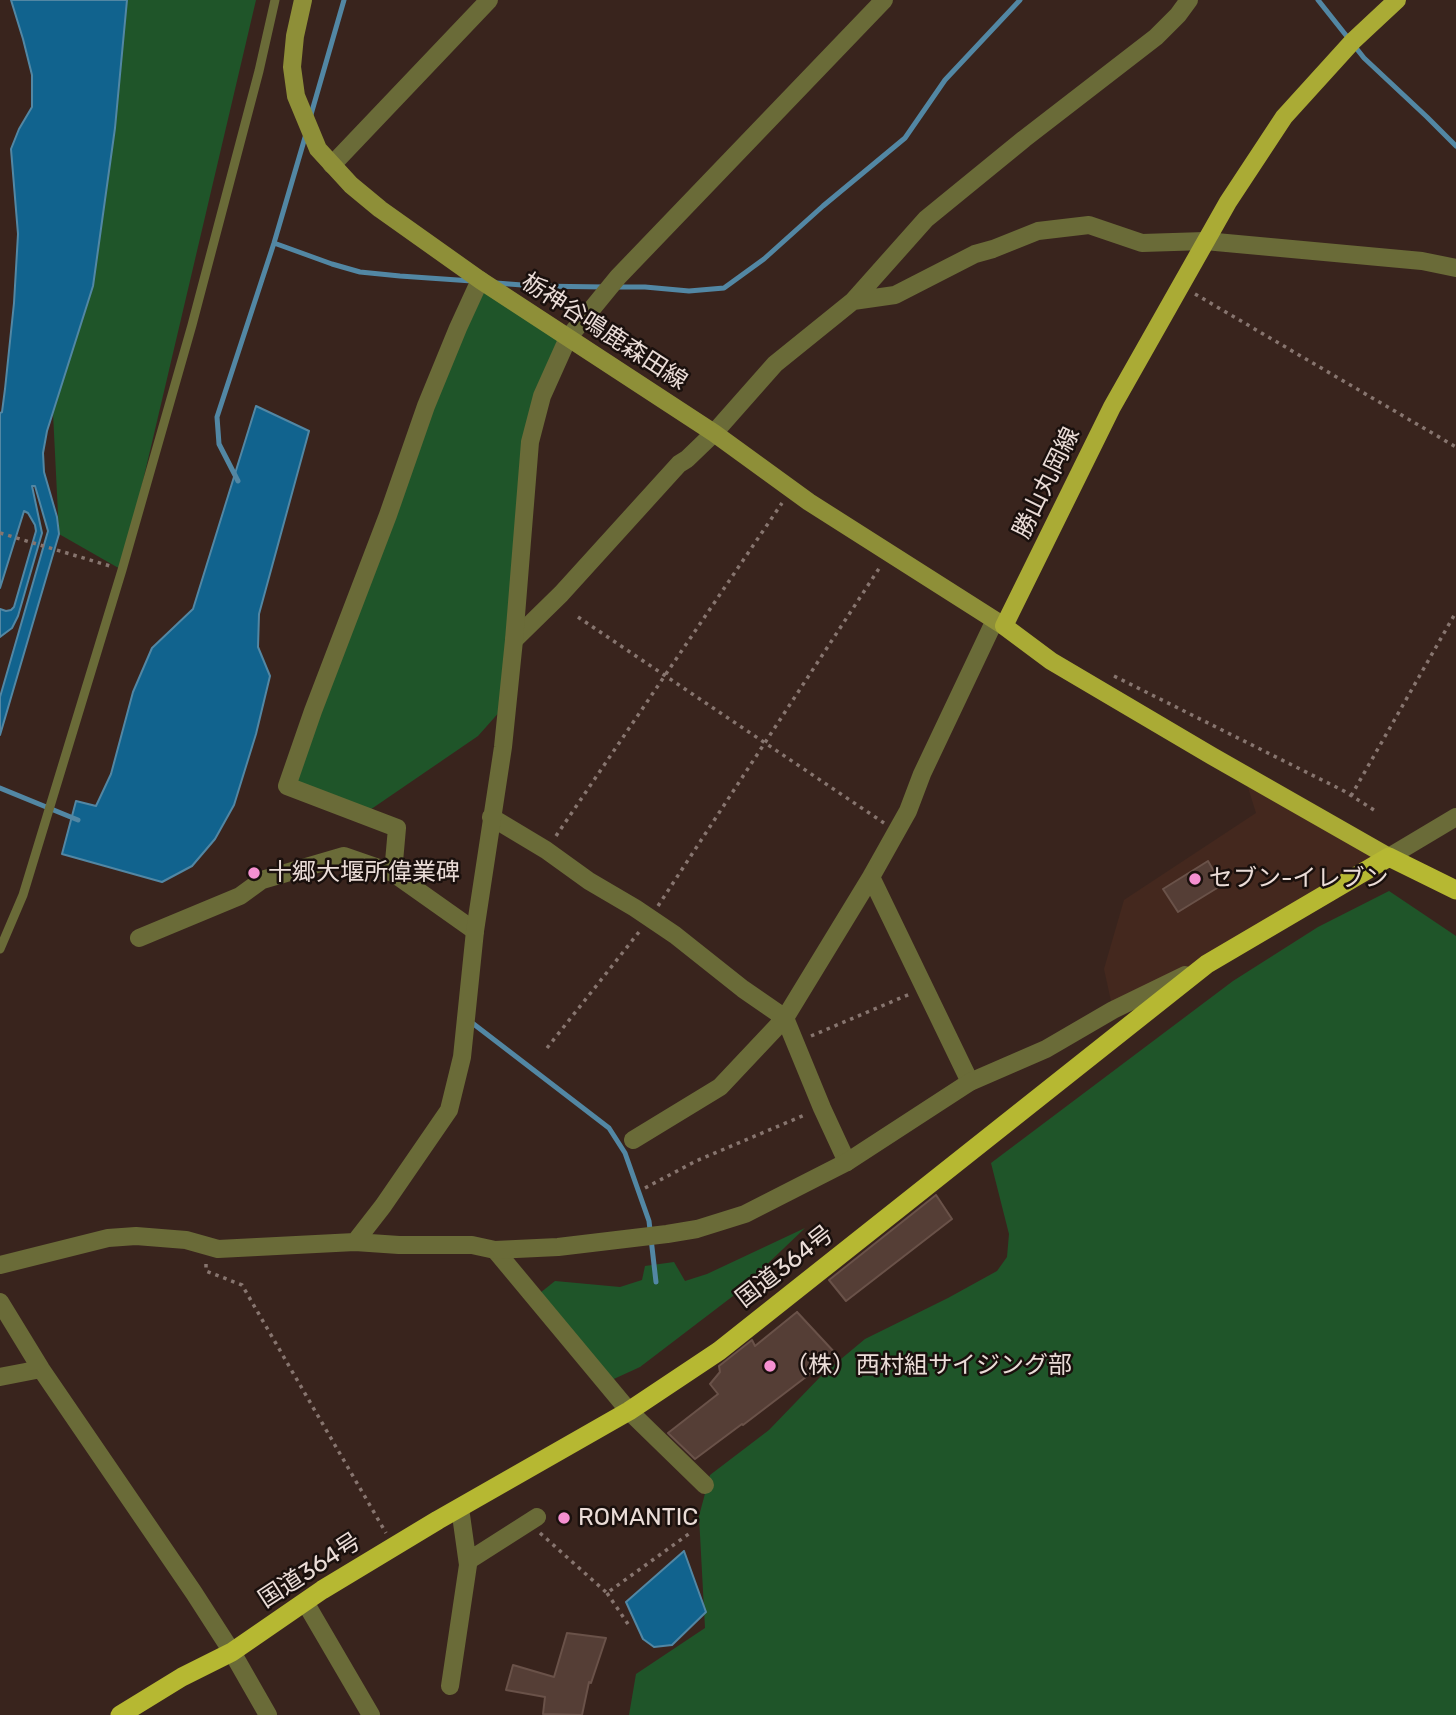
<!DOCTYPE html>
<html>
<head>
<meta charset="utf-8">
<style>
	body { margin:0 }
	canvas { display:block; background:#39241d }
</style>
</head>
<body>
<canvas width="1456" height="1715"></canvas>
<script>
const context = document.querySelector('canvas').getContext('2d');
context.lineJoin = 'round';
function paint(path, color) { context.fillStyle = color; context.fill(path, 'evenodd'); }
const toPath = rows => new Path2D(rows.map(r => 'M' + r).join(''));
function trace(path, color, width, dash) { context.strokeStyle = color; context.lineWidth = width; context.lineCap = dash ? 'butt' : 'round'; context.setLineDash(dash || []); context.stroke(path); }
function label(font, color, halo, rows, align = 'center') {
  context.font = font + ' Rubik,"Noto Sans JP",sans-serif'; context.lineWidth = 5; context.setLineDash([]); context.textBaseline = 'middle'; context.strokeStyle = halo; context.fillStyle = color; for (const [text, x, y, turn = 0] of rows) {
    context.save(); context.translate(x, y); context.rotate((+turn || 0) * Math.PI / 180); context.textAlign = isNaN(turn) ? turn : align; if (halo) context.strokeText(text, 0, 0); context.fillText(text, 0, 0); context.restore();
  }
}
paint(toPath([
	[1247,784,1389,857,1113,1010,1104,969,1124,900,1256,813]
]), '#44281e');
paint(toPath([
	[106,0,256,0,122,570,59,534,53,413],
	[480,280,568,338,541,396,502,709,478,736,364,814,287,786],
	[1389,891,1456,936,1456,1715,629,1715,636,1674,705,1628,699,1516,710,1475,769,1430,823,1374,865,1339,948,1298,997,1271,1007,1257,1009,1234,991,1163,1233,981,1318,927],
	[805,1228,737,1293,640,1367,605,1383,535,1297,555,1281,620,1287,642,1280,645,1266,674,1262,685,1281,707,1274]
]), '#1f5529');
const water = toPath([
	[11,0,127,0,115,128,93,286,47,431,43,453,44,472,57,517,59,534,0,735,0,697,48,531,35,486,32,486,42,533,18,616,12,628,0,637,0,609,6,611,11,610,14,607,36,531,35,525,28,513,24,511,0,588,0,413,2,412,5,389,14,303,18,234,11,149,19,129,32,107,32,75,23,39,11,0],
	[256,406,309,431,259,614,258,647,270,676,256,734,234,805,215,839,192,866,162,882,62,854,76,801,96,806,111,774,133,692,152,648,193,609,256,406],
	[684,1551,706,1612,672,1645,654,1647,643,1639,626,1602,684,1551]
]);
paint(water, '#11638e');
trace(water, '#5287a4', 2);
trace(toPath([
	[1318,0,1364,58,1427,117,1456,146],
	[310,118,344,0],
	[274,243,332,264,360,272,400,276,472,281],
	[496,283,535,286,605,287],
	[615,287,645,287,689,291,724,288,764,259,823,206,905,138,945,80,1020,0],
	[238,481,219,444,217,417,274,243,306,134],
	[0,788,78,820],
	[471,1022,609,1128,625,1153,649,1221,656,1282]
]), '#5287a4', 5);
const building = toPath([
	[1208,861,1222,885,1178,912,1163,889,1208,861],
	[936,1195,952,1219,846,1301,829,1280,936,1195],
	[797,1312,836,1354,743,1425,742,1424,695,1459,668,1433,718,1394,710,1384,720,1372,719,1366,752,1340,755,1346,797,1312],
	[567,1633,606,1638,591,1683,589,1682,582,1715,543,1714,545,1697,506,1690,513,1665,554,1677,567,1633]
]);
paint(building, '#553e36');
trace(building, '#6a5249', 2);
trace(toPath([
	[1195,294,1456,447],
	[0,533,110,566],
	[578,617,884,823],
	[1114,676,1344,791,1374,810],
	[1351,796,1456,612],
	[556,836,782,503],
	[658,906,880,567],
	[811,1036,910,994],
	[547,1048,639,932],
	[645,1188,696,1161,807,1114],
	[206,1264,206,1271,242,1285,386,1533],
	[540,1533,607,1593,690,1533],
	[607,1593,630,1627]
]), '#87756f', 3.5, [3.5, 5]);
trace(toPath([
	[0,949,23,895,122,570,192,325,259,71,275,0]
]), '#6a6b38', 9);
trace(toPath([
	[332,165,489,0],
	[853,301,895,295,975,254,993,249,1038,231,1089,225,1142,243,1205,241,1422,261,1456,268],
	[514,640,561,594,679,464,687,459,714,433,775,364,853,301,926,219,1024,139,1156,37,1178,15,1189,0],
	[491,817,546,850,589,881,635,908,675,935,743,989,785,1018,822,1108,847,1162],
	[1389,857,1456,817],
	[475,931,393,873,397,828,287,786,313,711,388,515,426,406,458,328,480,280],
	[139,938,240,896,262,880,344,856,393,873],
	[970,1082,871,877,908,811,922,774,994,622],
	[633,1140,720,1087,785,1018,871,877],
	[495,1250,629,1411,705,1485],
	[0,1302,41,1369,194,1593,232,1652,268,1715],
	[0,1377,41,1369],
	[468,1561,537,1517],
	[305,1602,371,1715],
	[450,1686,468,1565,460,1508]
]), '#6a6b38', 18);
trace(toPath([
	[355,1242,383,1206,449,1110,462,1057,475,931,503,747,514,640,530,442,542,396,568,338,618,277,884,0],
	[0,1265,108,1238,136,1236,186,1240,218,1249,355,1242,399,1245,472,1245,495,1250,558,1247,667,1234,697,1229,745,1214,847,1162,970,1082,1046,1049,1113,1010,1185,975]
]), '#6a6b38', 18);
trace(toPath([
	[303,0,295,36,292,67,296,96,318,149,351,185,380,209,480,280,714,433,809,502,1004,626]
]), '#8e8f38', 18);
trace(toPath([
	[1389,857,1212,756,1051,661,1004,626,1112,407,1228,202,1284,117,1353,41,1397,0]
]), '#aaab35', 18);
trace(toPath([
	[120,1715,182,1677,232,1652,322,1590,438,1520,629,1411,719,1351,1207,964,1389,857,1456,890]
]), '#b6b832', 19);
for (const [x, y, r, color] of [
	[254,873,7,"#f590d1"],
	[1195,879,7,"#f590d1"],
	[770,1366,7,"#f590d1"],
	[564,1518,7,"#f590d1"]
]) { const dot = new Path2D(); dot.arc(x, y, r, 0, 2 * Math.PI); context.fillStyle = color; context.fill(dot); trace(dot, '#1a100d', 2.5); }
label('24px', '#eadcd7', '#1a100d', [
	["栃神谷鳴鹿森田線",604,332,33],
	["勝山丸岡線",1047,483,-64],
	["国道364号",785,1267,-38],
	["国道364号",310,1571,-33]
]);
label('24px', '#eadcd7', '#1a100d', [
	["十郷大堰所偉業碑",268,873],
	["セブン-イレブン",1209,879],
	["（株）西村組サイジング部",784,1366],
	["ROMANTIC",578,1518]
], 'left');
</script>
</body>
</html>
